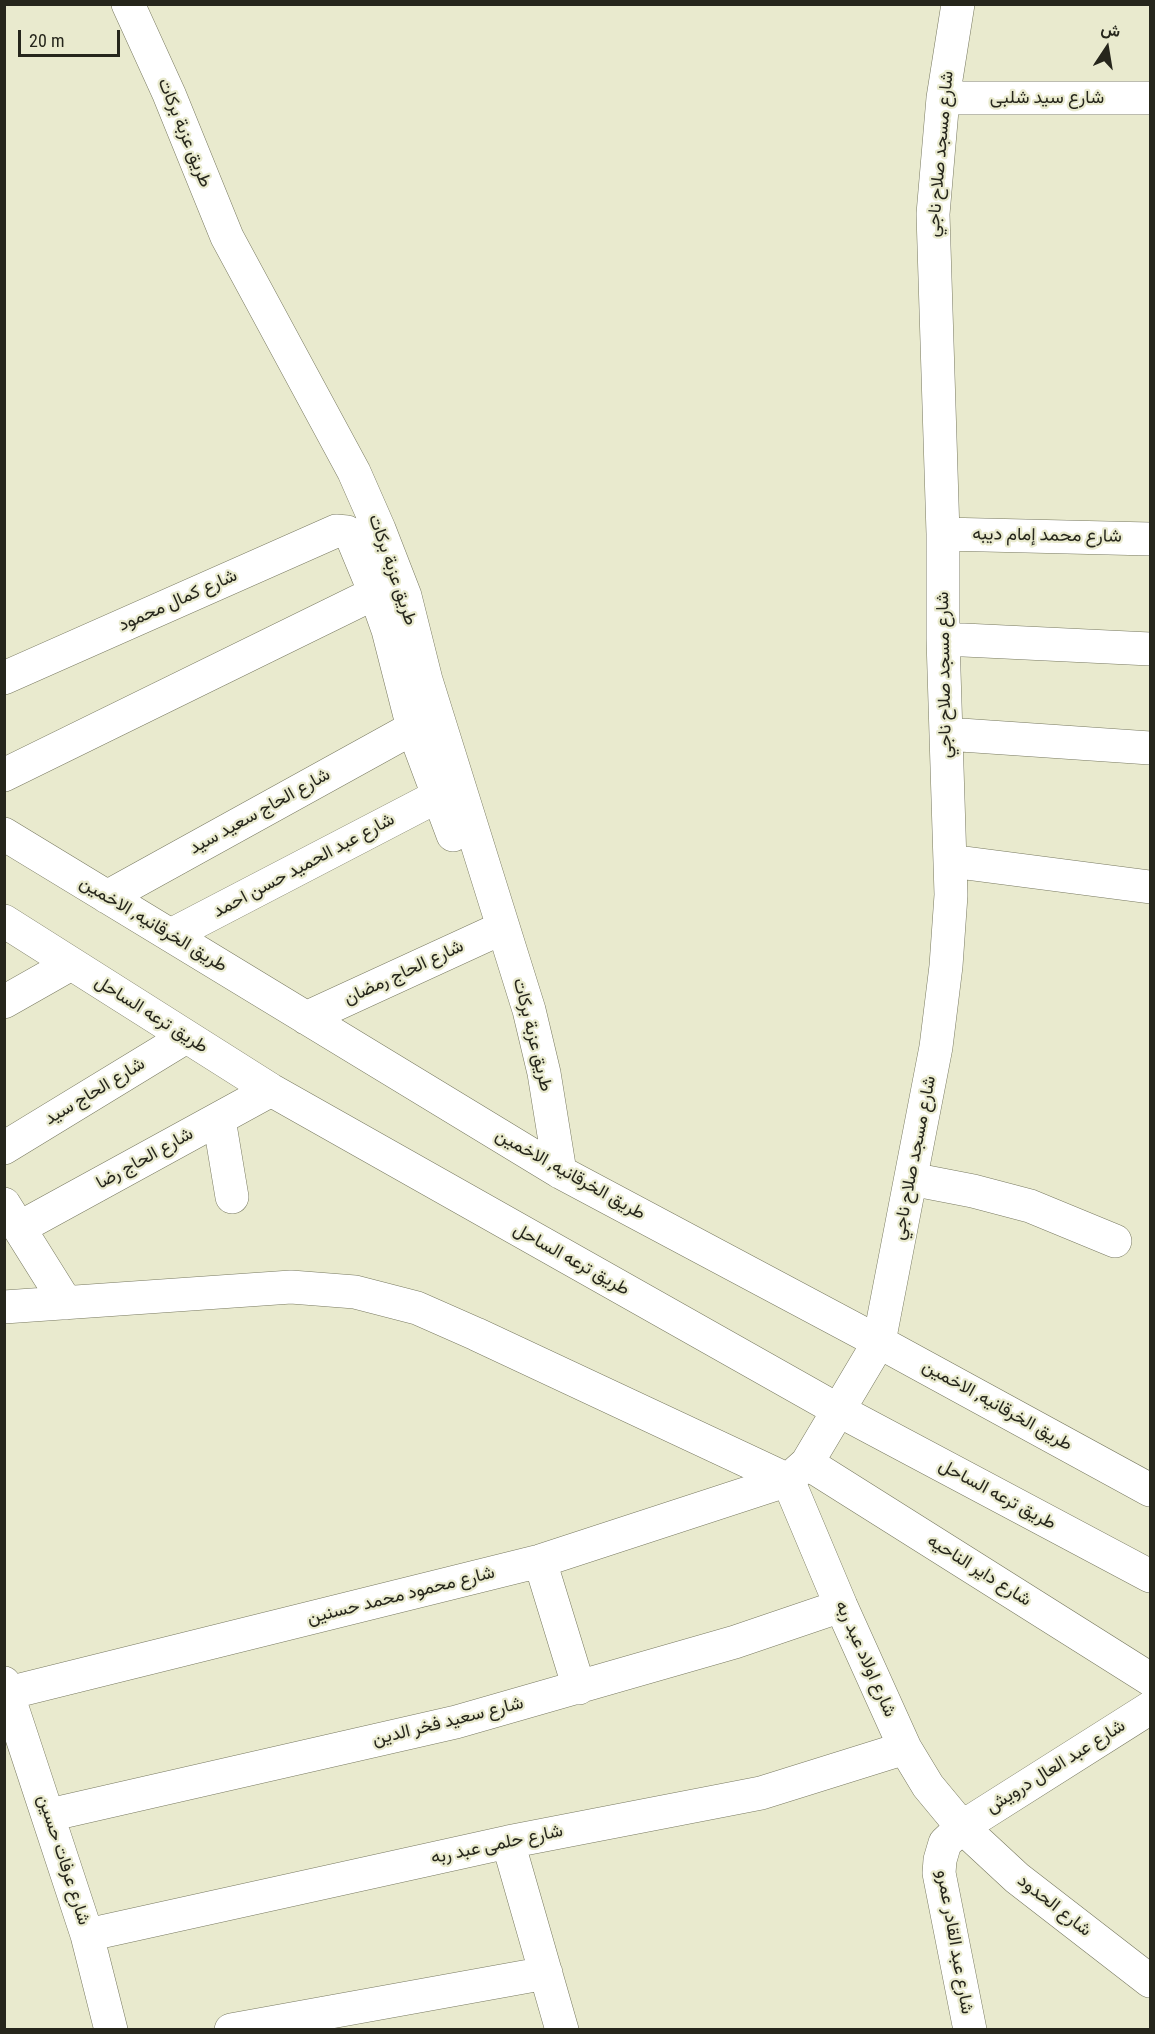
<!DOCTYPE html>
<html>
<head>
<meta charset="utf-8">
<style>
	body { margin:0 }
	#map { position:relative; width:1155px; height:2034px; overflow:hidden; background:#e9eace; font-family:"Roboto Condensed",Vazirmatn,sans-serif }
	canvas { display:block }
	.frame { position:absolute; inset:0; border:6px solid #26261c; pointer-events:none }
	.north { position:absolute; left:1077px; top:18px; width:60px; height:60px; -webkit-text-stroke:4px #e9eace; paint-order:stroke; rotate:12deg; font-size:16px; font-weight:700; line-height:24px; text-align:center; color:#26261c }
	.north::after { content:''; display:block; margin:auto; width:21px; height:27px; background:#26261c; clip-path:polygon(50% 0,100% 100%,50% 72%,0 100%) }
	.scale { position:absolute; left:18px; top:30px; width:102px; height:27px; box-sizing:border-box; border:3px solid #26261c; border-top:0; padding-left:8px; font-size:18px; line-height:21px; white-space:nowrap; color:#26261c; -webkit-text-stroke:4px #e9eace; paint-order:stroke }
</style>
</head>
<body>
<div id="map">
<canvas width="1155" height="2034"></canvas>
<div class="frame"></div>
<div class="north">ش</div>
<div class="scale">20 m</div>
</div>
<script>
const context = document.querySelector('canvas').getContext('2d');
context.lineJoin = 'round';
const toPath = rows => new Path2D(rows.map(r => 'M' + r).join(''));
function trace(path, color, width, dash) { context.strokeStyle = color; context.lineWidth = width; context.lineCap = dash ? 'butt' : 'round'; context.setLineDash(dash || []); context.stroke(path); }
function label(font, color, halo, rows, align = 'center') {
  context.font = font + ' "Roboto Condensed",Vazirmatn,sans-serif'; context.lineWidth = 4.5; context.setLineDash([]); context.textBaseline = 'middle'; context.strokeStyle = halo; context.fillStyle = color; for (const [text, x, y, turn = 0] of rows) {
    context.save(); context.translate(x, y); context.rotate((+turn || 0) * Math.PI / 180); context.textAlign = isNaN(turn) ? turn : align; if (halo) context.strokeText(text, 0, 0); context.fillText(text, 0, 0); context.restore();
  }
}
const minor = toPath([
	[128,4,169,94,227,237,354,472,379,529,405,596,426,680,529,1010,544,1073,560,1172],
	[943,98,1150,98],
	[943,534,1150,539],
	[943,639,1150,649],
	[4,678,336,531,347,532,351,535,375,593,388,630,413,728,453,835],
	[946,734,1150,748],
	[4,775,375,593],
	[4,834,560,1172,879,1342,1150,1490],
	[950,861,1150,887],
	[107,897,413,728],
	[4,921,271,1090,838,1410,1150,1576],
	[171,935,438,796],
	[4,1002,71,964],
	[306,1018,502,928],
	[219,1119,232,1197],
	[4,1148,186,1037],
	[911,1179,973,1191,1030,1206,1115,1241],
	[4,1204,66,1303],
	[19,1228,271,1090],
	[4,1307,291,1287,355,1292,417,1308,476,1334,788,1480],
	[807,1463,1150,1679],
	[788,1480,841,1606,905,1748,928,1786,962,1827,1017,1878,1150,1981],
	[540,1561,579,1688],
	[4,1683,87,1935,111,2030],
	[8,1693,540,1561,788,1480,807,1463,879,1342,936,1047,946,966,951,895,943,639,943,534,933,214,943,98,958,4],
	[49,1815,456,1722,735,1642,841,1606],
	[508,1842,562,2030],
	[87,1935,508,1842,761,1793,905,1748],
	[231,2030,546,1973],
	[970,2030,939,1873,940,1860,945,1843,962,1827,1150,1708]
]);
trace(minor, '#787960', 34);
trace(minor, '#fff', 33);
label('18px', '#26261c', '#e9eace', [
	["شارع سيد شلبى",1047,98],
	["طريق عزبة بركات",184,133,68],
	["شارع مسجد صلاح ناجي",941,154,-85],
	["شارع محمد إمام ديبه",1047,536,1],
	["طريق عزبة بركات",392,570,71],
	["شارع كمال محمود",178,601,-24],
	["شارع مسجد صلاح ناجي",945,675,-91],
	["شارع الحاج سعيد سيد",260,812,-29],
	["شارع عبد الحميد حسن احمد",304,866,-28],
	["طريق الخرقانيه, الاخمين",153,925,31],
	["شارع الحاج رمضان",404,973,-25],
	["طريق ترعه الساحل",151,1015,32],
	["طريق عزبة بركات",532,1035,76],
	["شارع الحاج سيد",95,1092,-31],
	["شارع مسجد صلاح ناجي",915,1158,-79],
	["شارع الحاج رضا",145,1159,-29],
	["طريق الخرقانيه, الاخمين",570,1175,29],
	["طريق ترعه الساحل",571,1260,29],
	["طريق الخرقانيه, الاخمين",997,1406,29],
	["طريق ترعه الساحل",997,1495,28],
	["شارع داير الناحيه",979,1571,32],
	["شارع محمود محمد حسنين",401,1596,-14],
	["شارع اولاد عبد ربه",865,1659,66],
	["شارع سعيد فخر الدين",448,1722,-14],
	["شارع عبد العال درويش",1056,1767,-32],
	["شارع حلمى عبد ربه",497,1845,-12],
	["شارع عرفات حسين",63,1860,72],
	["شارع الحدود",1054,1906,38],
	["شارع عبد القادر عمرو",954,1942,80]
]);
</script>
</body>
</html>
